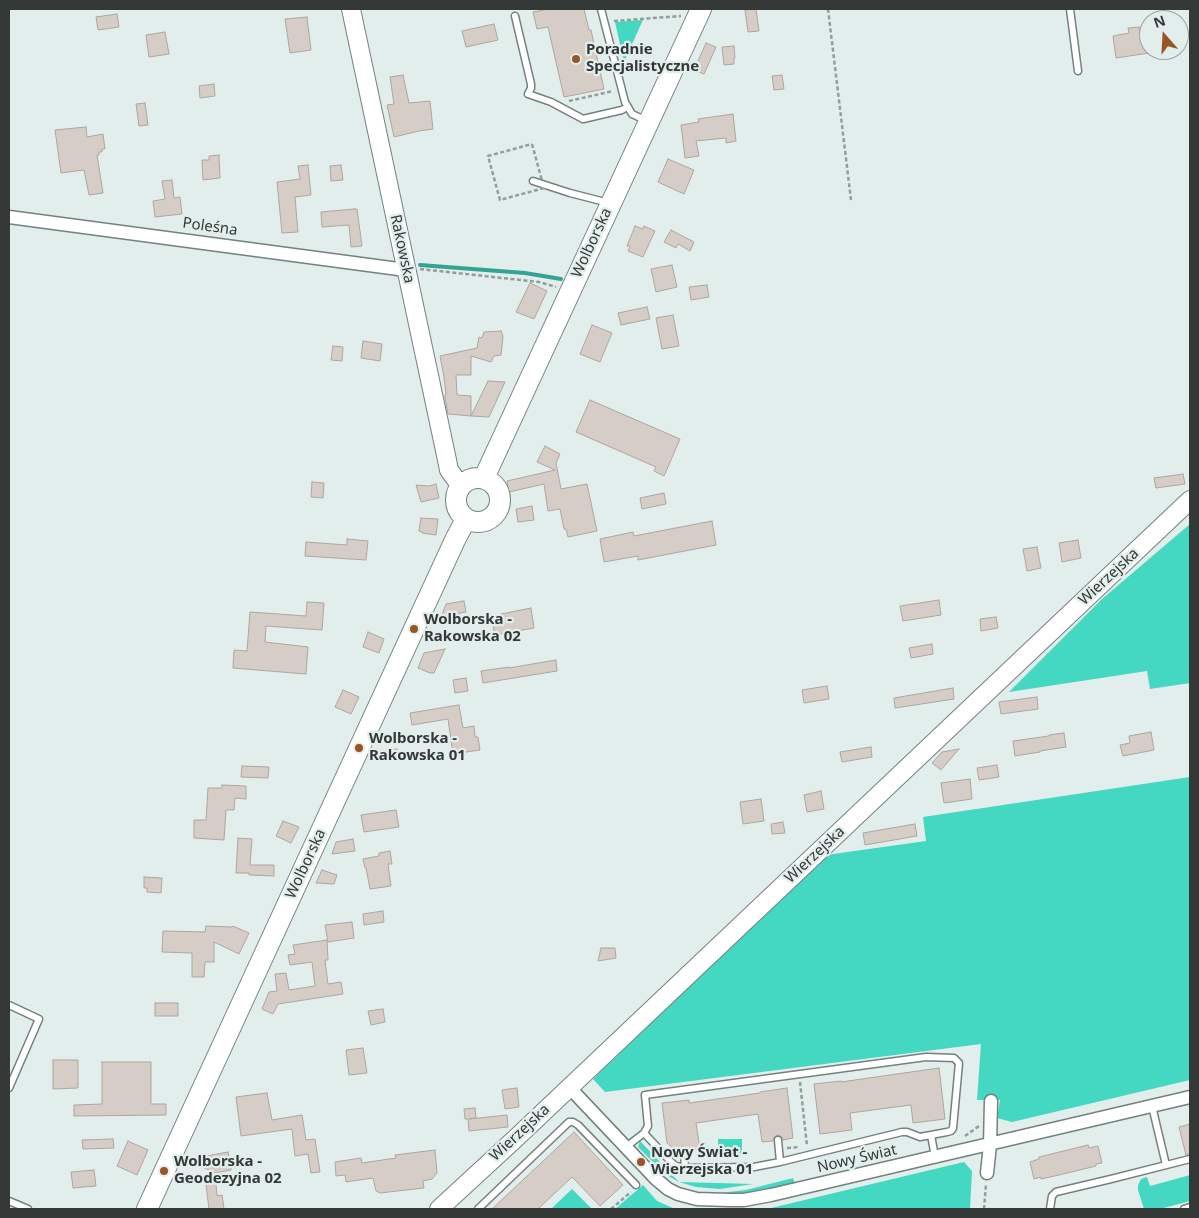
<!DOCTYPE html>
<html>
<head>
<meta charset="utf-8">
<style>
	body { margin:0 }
	#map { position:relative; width:1199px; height:1218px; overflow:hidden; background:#e1eeeb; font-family:"Noto Sans",sans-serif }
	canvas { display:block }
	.frame { position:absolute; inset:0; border:10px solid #343938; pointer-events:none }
	.north { position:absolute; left:1139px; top:10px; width:50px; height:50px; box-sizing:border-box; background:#e1eeeb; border:1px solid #9ca6a3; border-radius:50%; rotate:341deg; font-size:14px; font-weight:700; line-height:20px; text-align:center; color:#343938 }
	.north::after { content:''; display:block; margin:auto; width:18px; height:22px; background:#985525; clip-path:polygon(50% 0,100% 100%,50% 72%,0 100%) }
</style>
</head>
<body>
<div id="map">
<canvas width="1199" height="1218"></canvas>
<div class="frame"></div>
<div class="north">N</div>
</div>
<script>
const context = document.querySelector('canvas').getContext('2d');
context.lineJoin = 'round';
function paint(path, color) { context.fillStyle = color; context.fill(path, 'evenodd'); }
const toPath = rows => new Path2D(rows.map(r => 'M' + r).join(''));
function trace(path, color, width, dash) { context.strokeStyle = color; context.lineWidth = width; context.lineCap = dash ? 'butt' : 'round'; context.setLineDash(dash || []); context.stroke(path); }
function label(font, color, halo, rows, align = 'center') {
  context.font = font + ' "Noto Sans",sans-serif'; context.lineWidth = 4.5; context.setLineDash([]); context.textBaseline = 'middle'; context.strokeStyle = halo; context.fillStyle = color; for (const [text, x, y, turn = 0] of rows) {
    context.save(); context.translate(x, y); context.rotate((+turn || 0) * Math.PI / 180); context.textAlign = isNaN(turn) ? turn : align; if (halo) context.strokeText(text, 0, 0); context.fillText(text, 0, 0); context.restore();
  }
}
paint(toPath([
	[643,20,642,22,624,62,615,22],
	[1190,524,1190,683,1150,689,1147,671,1009,692,1102,599],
	[1190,777,1190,1080,1012,1122,997,1118,1000,1100,977,1100,981,1044,605,1092,593,1079,826,855,926,841,923,817],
	[718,1139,742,1139,742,1154,718,1154],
	[640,1141,679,1182,753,1184,720,1189,696,1187,679,1182,665,1174,638,1147],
	[964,1162,972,1171,970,1209,767,1209],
	[1190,1175,1190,1201,1160,1209,1144,1209,1138,1190,1138,1185,1141,1179,1147,1177,1150,1186],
	[793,1178,795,1184,751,1193,706,1194,720,1193,746,1190],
	[643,1185,657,1201,675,1209,615,1209],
	[572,1189,592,1209,551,1209]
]), '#44d7c2');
trace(toPath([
	[420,265,525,273,561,279]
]), '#34a393', 4);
const building = toPath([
	[549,9,584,9,589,30,591,30,604,89,564,97,548,27,537,29,533,12,549,9],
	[756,9,759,31,748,32,745,10,756,9],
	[117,14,119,27,98,30,96,17,117,14],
	[307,17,311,50,290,53,285,19,307,17],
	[494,24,498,40,466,47,462,31,494,24],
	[1139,27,1140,33,1149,31,1149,53,1116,58,1113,36,1129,33,1128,28,1139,27],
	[165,32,169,54,149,57,146,35,165,32],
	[706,43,716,47,704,74,694,70,706,43],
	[734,46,735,58,734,58,734,64,724,65,722,47,734,46],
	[403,75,409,103,430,101,433,129,419,131,394,137,387,105,394,104,390,77,403,75],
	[782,75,784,89,774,90,772,76,782,75],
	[214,84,215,96,200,98,199,86,214,84],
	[145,103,148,125,139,126,136,104,145,103],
	[733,114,736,141,726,143,726,138,696,141,699,156,685,158,681,125,699,122,698,119,733,114],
	[86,127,87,137,103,134,105,149,102,149,102,152,99,152,99,155,97,155,103,193,89,195,84,170,61,173,55,130,86,127],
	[219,155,220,178,203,180,202,160,209,160,209,156,219,155],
	[668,159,694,170,684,194,658,182,668,159],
	[308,165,311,195,295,197,298,232,282,233,277,182,300,179,298,166,308,165],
	[341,165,343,180,331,181,330,166,341,165],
	[172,180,174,198,180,197,182,214,155,217,153,201,165,199,162,181,172,180],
	[354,209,357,209,362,246,351,247,349,225,322,227,321,212,354,209],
	[635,226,643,229,644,226,655,231,643,257,628,251,630,246,627,246,635,226],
	[671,230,694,242,690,251,678,244,676,248,664,242,671,230],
	[672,265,677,287,656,292,651,269,672,265],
	[530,283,547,291,534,319,516,312,530,283],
	[707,285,709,297,691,300,689,287,707,285],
	[647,307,650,319,621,325,618,313,647,307],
	[673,315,679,346,662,349,656,318,673,315],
	[592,325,612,333,600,362,580,354,592,325],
	[501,331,503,336,501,355,494,356,491,362,471,356,471,375,456,375,457,395,471,396,471,416,448,414,445,398,445,395,446,394,444,377,440,356,477,348,479,337,482,338,484,332,501,331],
	[363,341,382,344,380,361,361,358,363,341],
	[333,346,343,347,342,361,331,360,333,346],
	[488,381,505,382,489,417,471,416,488,381],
	[590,400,680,439,664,476,654,471,656,467,576,432,590,400],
	[545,446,560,454,556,463,561,489,587,484,597,531,568,537,566,529,564,529,560,509,548,511,544,484,509,492,507,481,555,470,537,462,545,446],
	[1183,474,1185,484,1156,488,1154,478,1183,474],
	[312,482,324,483,323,498,311,497,312,482],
	[436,484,439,498,421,502,416,485,429,486,436,484],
	[664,493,666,504,642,509,640,498,664,493],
	[532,506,534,520,518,522,516,509,532,506],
	[421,518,438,519,436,535,422,533,422,532,419,531,421,518],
	[712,521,716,545,638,560,638,556,604,562,600,539,633,532,634,536,712,521],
	[347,539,368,541,366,560,305,556,306,542,347,545,347,539],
	[1078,540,1081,558,1062,562,1059,543,1078,540],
	[1037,547,1041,568,1027,571,1023,549,1037,547],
	[939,600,941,615,903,621,900,606,939,600],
	[464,601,466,612,441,617,446,604,464,601],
	[307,602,324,603,322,630,266,626,265,642,308,647,306,674,233,668,234,650,247,651,250,612,306,616,307,602],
	[531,608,534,628,495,635,491,616,531,608],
	[996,617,998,628,981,631,980,619,996,617],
	[368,632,384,639,379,653,363,647,368,632],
	[932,644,933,654,911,658,909,648,932,644],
	[445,649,434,673,430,673,418,668,424,653,445,649],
	[556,660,557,671,483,683,481,671,509,667,509,668,556,660],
	[466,678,468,691,455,693,453,680,466,678],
	[827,686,829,699,804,703,802,690,827,686],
	[953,688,954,699,895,708,894,698,953,688],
	[343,690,359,697,351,714,335,707,343,690],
	[1037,697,1038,709,1001,714,999,702,1037,697],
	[459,705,463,728,474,726,475,737,478,737,480,750,453,754,448,719,412,725,410,713,459,705],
	[1151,732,1154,750,1123,756,1120,745,1130,743,1129,736,1151,732],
	[1064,733,1066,747,1040,751,1040,752,1015,756,1013,741,1049,736,1049,735,1064,733],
	[871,747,872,757,842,762,840,752,871,747],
	[397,749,399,759,385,761,384,751,397,749],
	[959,749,941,770,932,763,942,752,959,749],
	[997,765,999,777,979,780,977,768,997,765],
	[242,766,269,767,268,778,241,777,242,766],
	[970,779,972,799,944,803,941,783,970,779],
	[222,785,246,786,246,799,235,798,234,810,226,810,224,840,194,838,194,820,206,820,208,788,222,788,222,785],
	[821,791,824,809,807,812,804,795,821,791],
	[761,799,764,821,743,824,740,802,761,799],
	[396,810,399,827,364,832,361,815,396,810],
	[283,821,299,827,291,843,276,836,283,821],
	[783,822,785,833,772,834,771,824,783,822],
	[915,824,917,836,865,845,863,833,915,824],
	[238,838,252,839,250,865,274,865,274,876,249,875,249,873,236,873,238,838],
	[353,839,355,851,332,854,336,842,353,839],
	[390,851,392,864,388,864,391,886,370,889,366,868,365,868,363,859,379,856,379,853,390,851],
	[322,870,337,875,334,884,316,883,322,870],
	[144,877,162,878,161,893,147,892,147,888,144,888,144,877],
	[383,911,384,922,364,925,363,914,383,911],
	[352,922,354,938,328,942,325,925,352,922],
	[206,926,232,927,233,926,249,933,239,954,214,942,214,962,205,962,204,977,192,977,192,953,162,952,163,931,205,932,206,926],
	[327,940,328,960,325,960,328,984,341,982,343,994,278,1004,273,1014,262,1009,269,992,277,991,275,974,286,973,289,990,315,986,312,962,290,965,288,955,295,954,293,945,327,940],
	[601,948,615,948,616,958,598,961,601,948],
	[155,1003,178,1003,178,1016,155,1016,155,1003],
	[383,1009,385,1022,371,1025,368,1011,383,1009],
	[363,1048,367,1073,349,1075,346,1050,363,1048],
	[53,1060,78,1060,78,1088,53,1089,53,1060],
	[102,1062,151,1062,151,1104,166,1104,166,1115,74,1116,74,1105,102,1104,102,1062],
	[939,1068,945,1119,913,1123,911,1105,850,1113,852,1130,820,1134,814,1084,841,1081,841,1082,939,1068],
	[517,1088,519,1107,505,1109,502,1090,517,1088],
	[787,1088,793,1138,783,1140,781,1136,777,1135,774,1137,773,1141,762,1142,758,1114,696,1123,700,1149,689,1151,687,1148,683,1147,680,1149,679,1153,667,1143,662,1103,689,1100,689,1103,760,1093,760,1092,787,1088],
	[267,1093,272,1120,302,1115,306,1140,315,1139,320,1172,311,1173,308,1154,295,1156,292,1129,241,1136,236,1097,267,1093],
	[475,1108,476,1118,469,1119,507,1115,508,1127,469,1131,468,1119,465,1119,464,1109,475,1108],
	[1190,1124,1190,1154,1186,1155,1179,1127,1190,1124],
	[574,1132,623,1185,600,1206,572,1177,538,1209,492,1209,574,1132],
	[113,1139,114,1148,83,1149,82,1140,113,1139],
	[128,1141,148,1150,137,1175,117,1166,128,1141],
	[1088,1145,1089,1148,1098,1146,1102,1163,1096,1164,1096,1166,1059,1175,1041,1179,1041,1177,1034,1179,1030,1162,1039,1159,1039,1157,1088,1145],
	[435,1150,437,1173,432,1179,423,1181,424,1188,380,1193,376,1191,373,1178,346,1182,345,1175,336,1176,335,1162,361,1158,362,1163,396,1158,395,1155,435,1150],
	[228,1152,231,1170,215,1173,199,1165,201,1157,228,1152],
	[94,1170,96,1186,73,1188,71,1172,94,1170],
	[216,1184,217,1196,222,1195,224,1209,209,1209,206,1185,216,1184]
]);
paint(building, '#d7cdc7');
trace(building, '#aea59f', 1);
const lane = toPath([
	[601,9,625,102,632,114,647,121],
	[1070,9,1078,71],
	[515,16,531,84,531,88,528,94,551,102,583,119,622,110,627,107],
	[533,181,570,193,609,203],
	[9,1005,39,1019,9,1088],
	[1152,1106,1166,1165],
	[644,1133,648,1126,645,1095,926,1057,954,1058,959,1063,953,1128,951,1131,947,1132,931,1135],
	[626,1147,644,1133,672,1163,676,1166,685,1168,754,1167,780,1162,778,1140],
	[684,1152,685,1168],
	[780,1162,902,1132,907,1132,920,1137,931,1135,935,1157],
	[9,1201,28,1209],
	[478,1209,569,1122,573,1122,578,1125,636,1185],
	[1050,1209,1052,1196,1056,1192,1111,1179,1190,1159],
	[1184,1209,1190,1207]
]);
const street = toPath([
	[9,217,406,270],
	[569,1087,656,1179,668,1189,678,1194,697,1199,729,1200,744,1200,771,1195,1190,1097],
	[987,1173,990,1145,991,1101]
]);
const secondary = toPath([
	[351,9,447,460,449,470,460,485],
	[439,1209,515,1139,1190,500]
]);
const primary = toPath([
	'456 500a22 22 0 1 1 44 0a22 22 0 1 1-44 0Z',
	[484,478,701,9],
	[147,1209,414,629,455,540,466,519]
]);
trace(lane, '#75817e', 9);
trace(street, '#75817e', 15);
trace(secondary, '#75817e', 20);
trace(primary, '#75817e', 22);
trace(toPath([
	[828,9,851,200],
	[614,21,681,16],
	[569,101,613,91],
	[532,144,544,188,500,200,488,156,532,144],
	[420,269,539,282,556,287],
	[800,1082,807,1146],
	[965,1136,979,1126],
	[787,1148,799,1147],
	[611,1209,631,1192],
	[984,1209,986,1184]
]), '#939d9a', 2.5, [4, 2.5]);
trace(lane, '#fff', 6);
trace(street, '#fff', 12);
trace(secondary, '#fff', 18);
trace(primary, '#fff', 20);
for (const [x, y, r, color] of [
	[576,59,5,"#985525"],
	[414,629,5,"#985525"],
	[359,748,5,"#985525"],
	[641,1162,5,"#985525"],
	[164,1171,5,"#985525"]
]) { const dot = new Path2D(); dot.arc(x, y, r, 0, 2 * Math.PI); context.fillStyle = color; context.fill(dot); trace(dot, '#e1eeeb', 2); }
label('bold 15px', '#343938', '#e1eeeb', [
	["Poradnie",586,50],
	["Specjalistyczne",586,67],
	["Wolborska -",424,620],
	["Rakowska 02",424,637],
	["Wolborska -",369,739],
	["Rakowska 01",369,756],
	["Nowy Świat -",651,1153],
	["Wierzejska 01",651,1170],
	["Wolborska -",174,1162],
	["Geodezyjna 02",174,1179]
], 'left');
label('15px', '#343938', '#e1eeeb', [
	["Poleśna",210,227,8],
	["Wolborska",592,243,-65],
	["Rakowska",402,249,78],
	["Wierzejska",1109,577,-43],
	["Wierzejska",815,855,-43],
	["Wolborska",306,864,-65],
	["Wierzejska",520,1133,-43],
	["Nowy Świat",857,1159,-13]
]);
</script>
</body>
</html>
